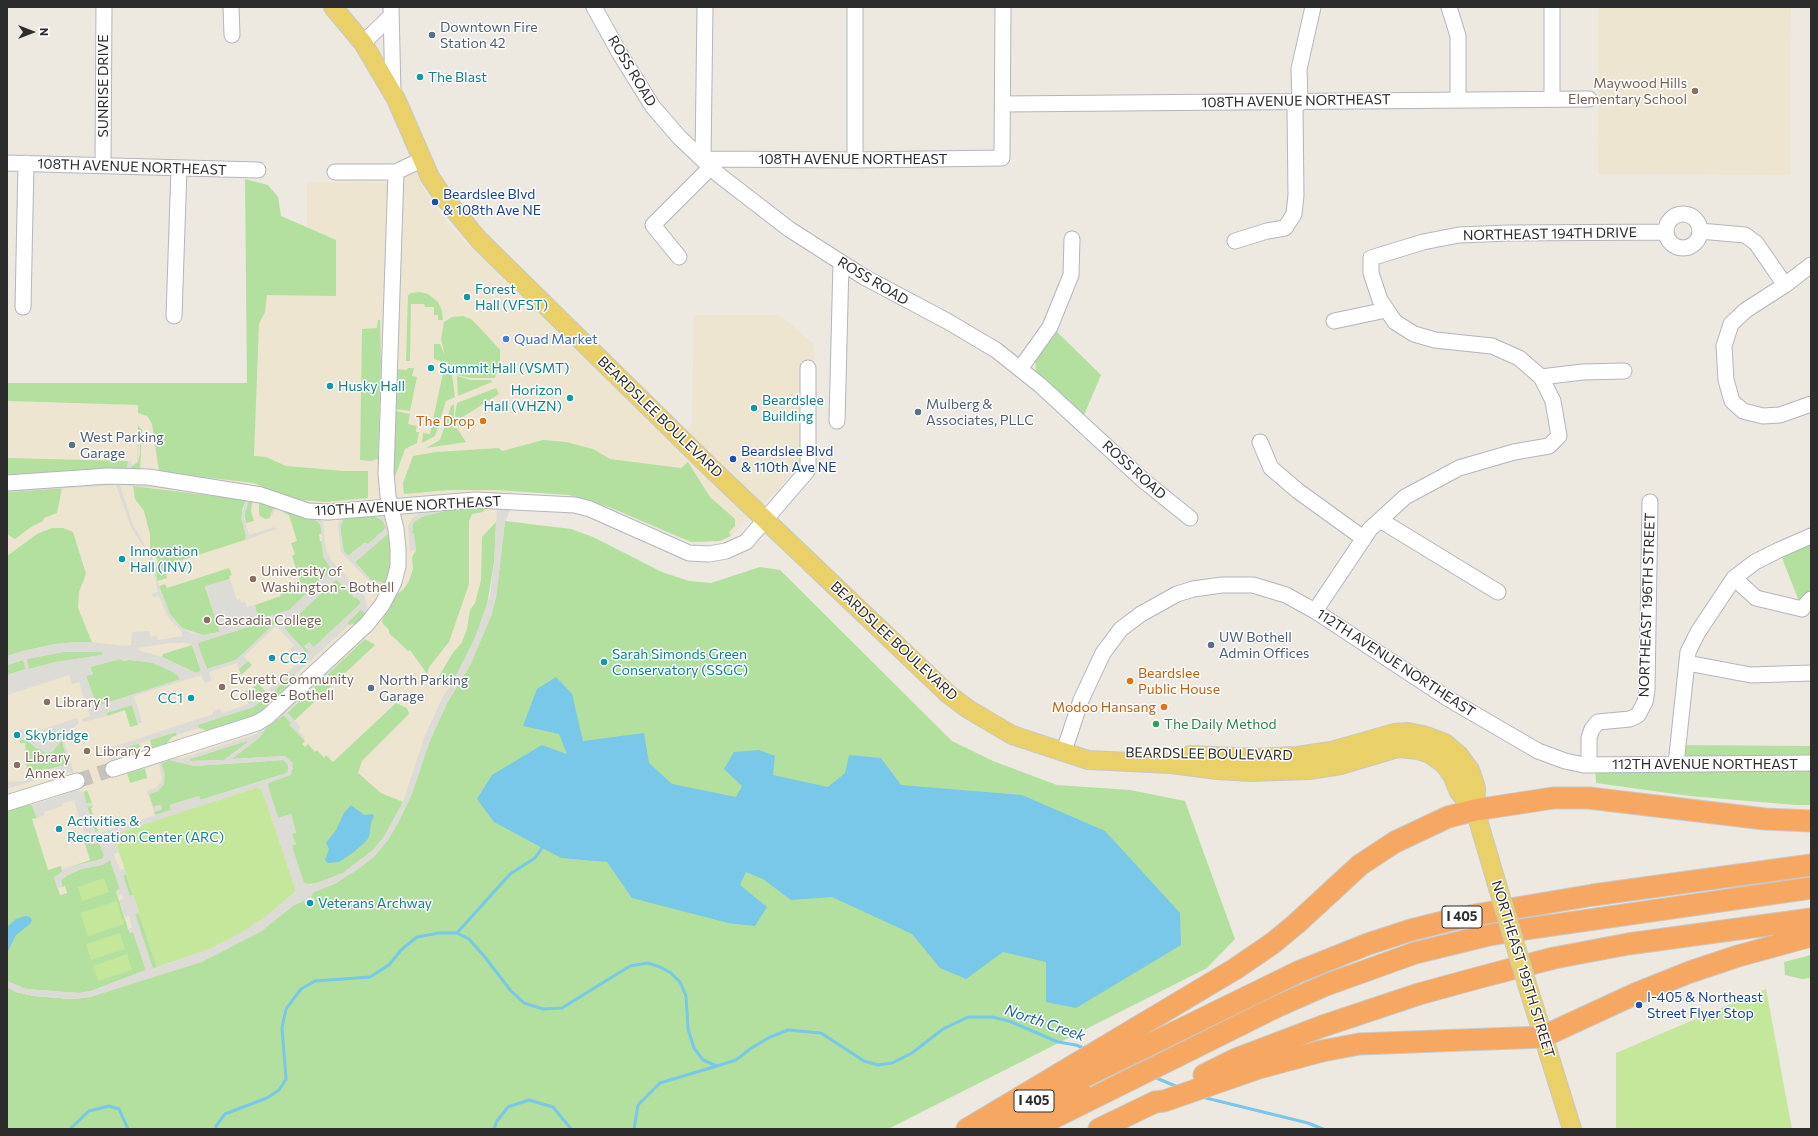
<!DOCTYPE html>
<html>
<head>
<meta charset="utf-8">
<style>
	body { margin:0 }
	#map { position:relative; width:1818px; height:1136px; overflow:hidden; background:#ede8e0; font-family:Commissioner,sans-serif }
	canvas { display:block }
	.frame { position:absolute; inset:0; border:8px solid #2c2c2c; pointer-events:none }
	.north { position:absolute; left:12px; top:12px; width:40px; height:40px; -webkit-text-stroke:3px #fff; paint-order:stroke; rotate:90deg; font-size:11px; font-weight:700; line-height:16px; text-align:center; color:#2c2c2c }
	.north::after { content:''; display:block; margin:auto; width:14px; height:18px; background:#2c2c2c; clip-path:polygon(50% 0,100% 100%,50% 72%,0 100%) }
</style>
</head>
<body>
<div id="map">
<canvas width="1818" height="1136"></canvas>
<div class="frame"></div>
<div class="north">N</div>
</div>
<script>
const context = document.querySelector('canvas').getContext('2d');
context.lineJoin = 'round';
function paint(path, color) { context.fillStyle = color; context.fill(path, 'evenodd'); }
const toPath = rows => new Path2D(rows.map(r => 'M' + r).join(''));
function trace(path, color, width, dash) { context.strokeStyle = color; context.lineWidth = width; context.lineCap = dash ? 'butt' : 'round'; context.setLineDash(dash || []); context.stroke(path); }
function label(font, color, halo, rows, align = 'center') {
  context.font = font + ' Commissioner,sans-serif'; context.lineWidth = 3; context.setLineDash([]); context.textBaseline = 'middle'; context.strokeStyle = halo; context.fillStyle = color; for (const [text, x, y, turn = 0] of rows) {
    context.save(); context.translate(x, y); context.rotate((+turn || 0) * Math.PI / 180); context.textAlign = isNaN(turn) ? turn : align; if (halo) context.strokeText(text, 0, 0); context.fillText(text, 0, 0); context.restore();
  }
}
paint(toPath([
	[1599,7,1791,7,1790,175,1598,174],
	[421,160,427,173,420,183,450,227,672,444,692,424,694,315,780,315,814,344,813,466,800,466,731,536,720,541,704,543,691,542,673,535,609,507,588,500,569,495,513,491,513,501,447,703,400,819,388,840,374,857,294,905,260,932,202,962,90,997,7,987,7,401,139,405,138,413,147,416,152,424,158,459,157,468,254,456,259,324,265,312,267,295,307,271,307,182,387,183,396,172]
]), '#ede5d0');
paint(toPath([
	[245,179,268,185,278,197,281,216,336,240,336,296,267,295,265,312,259,324,254,456,266,457,286,466,345,471,368,471,368,498,326,502,288,499,254,483,159,472,152,424,147,416,138,413,138,405,7,401,7,383,247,383],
	[420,292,428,294,438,302,442,311,443,320,438,320,438,315,434,315,434,307,425,307,424,304,411,304,410,361,406,361,408,295,411,293],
	[463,316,471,319,481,329,500,350,500,361,495,378,470,378,453,374,445,357,441,339,444,322,452,317],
	[378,320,380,320,381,360,378,459,371,461,360,460,362,329,377,328],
	[1057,332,1101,375,1084,415,1036,371,1035,358],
	[434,344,440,344,448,364,434,359],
	[408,368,414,368,412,376,417,377,410,411,396,409,396,369,407,370],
	[443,373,452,375,455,397,446,401,435,436,422,443,423,433,430,434],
	[457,376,471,380,491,380,492,382,458,396],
	[496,388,499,394,461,418,464,423,458,427,455,414,457,403],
	[454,404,454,424,466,442,426,448,440,440,451,406],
	[395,411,410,414,408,424,417,426,416,432,419,432,417,443,405,449,395,477,392,475],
	[138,425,142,430,140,471,131,470,131,467,138,462,140,454,140,430,138,430],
	[543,440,566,442,593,449,610,459,681,468,688,462,710,497,735,519,735,526,729,532,731,536,720,541,691,542,609,507,569,495,497,490,448,490,404,494,403,483,413,456,436,452,499,448,502,451],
	[7,458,128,461,127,470,7,476],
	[133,486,246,500,242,510,246,536,245,540,163,566,167,578,157,581,156,569,158,560,150,550,150,535,144,511,135,499],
	[62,488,57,513,44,518,43,521,31,527,15,539,7,534,7,492],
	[249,500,252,501,251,512,254,521,246,523,244,514],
	[259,502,276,506,270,514,270,518,265,519,259,515],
	[452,509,485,509,483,512,472,514,469,521,469,584,449,642,429,667,427,674,410,650,408,651,389,633,389,630,383,624,382,620,396,595,403,590,409,581,413,569,412,557,416,550,412,533,413,523,421,517],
	[285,511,313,519,320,523,322,534,319,534,320,541,322,541,323,556,332,570,289,610,258,620,255,605,281,596,278,588,300,581,292,556,295,554,291,543,297,541,289,515,284,513],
	[373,515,383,521,386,528,368,544,364,543,349,555,347,555,343,551,341,533,341,524,344,519,348,517],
	[505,521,571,529,593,537,662,572,689,581,711,583,760,567,780,570,952,741,993,761,1057,785,1130,790,1185,801,1235,939,1207,968,888,1129,7,1129,7,987,16,992,34,996,72,999,90,997,151,977,260,932,294,905,313,897,310,897,314,892,336,883,388,840,400,819,412,793,429,743,447,703,470,665,491,616,496,597],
	[496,522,494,563,487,605,475,638,464,661,450,687,446,687,439,681,438,678,452,654,462,642,467,629,470,610,475,603,481,580,482,537],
	[52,528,63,528,73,532,86,574,79,592,78,608,92,642,55,644,23,651,7,656,7,556,37,534],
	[389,533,391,562,388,579,383,585,381,582,372,581,355,562],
	[1811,536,1811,599,1802,609,1779,550],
	[229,568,232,575,229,576,230,579,205,587,220,632,203,635,182,628,170,614,159,586,165,584,167,588],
	[336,579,355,598,357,597,361,603,314,647,304,646,309,652,307,653,284,628],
	[361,609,366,614,359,623,349,625,347,623],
	[276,618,278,621,236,660,207,669,197,643],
	[365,639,375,645,294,721,287,713],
	[192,645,201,671,196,673,162,657,163,654],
	[63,652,102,652,102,655,56,662,29,669,26,659],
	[120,659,123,661,129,660,153,662,173,672,179,677,180,680,97,706,86,676,93,674,90,667],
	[23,660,26,669,7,675,7,665],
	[248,661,252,665,241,675,239,669],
	[294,672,295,675,291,686,275,701,269,695],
	[258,683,266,692,249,704,245,691,251,689],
	[267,697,274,702,260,712,246,719,208,731,199,728,197,725,253,707],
	[396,703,407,708,409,714,362,761,358,773,381,793,403,802,383,839,373,850,343,873,318,883,307,884,304,883,301,878,292,846,292,834,296,833,291,814,278,818,268,786,268,783,293,769,285,756,231,759,259,738,267,727,284,715,291,723,290,725,305,741,302,744,305,747,308,744,315,752,317,750,324,758,326,755,333,762],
	[132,705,138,725,130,727,125,710,107,716,106,713],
	[176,732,177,735,172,737,165,745,152,749,150,740],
	[20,740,27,740,36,748,52,752,62,740,68,764,27,775,25,743,20,743],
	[246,741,248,742,224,760,190,761,190,759],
	[139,743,141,752,127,756,125,748],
	[1678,745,1811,746,1811,805,1796,805,1690,796,1596,783,1595,765,1676,764],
	[169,760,195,766,283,760,287,762,289,770,287,773,200,800,199,796,170,805,171,810,155,815,154,812,162,809,160,805,153,807,149,794,158,791,164,784,161,763],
	[145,768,147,778,130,783,127,773],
	[87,790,92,803,86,803,83,793],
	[24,803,32,805,37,818,32,819,48,870,61,866,62,872,54,877,60,895,67,893,65,886,62,887,61,880,68,875,81,869,102,865,110,860,120,889,116,891,128,929,130,933,133,932,146,970,91,991,79,993,26,989,7,981,7,809],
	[87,806,93,806,91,809,98,831,95,832],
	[89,835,99,842,104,856,102,859,67,868,90,860,84,841],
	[126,874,133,895,130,897,123,875],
	[139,913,157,967,153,969,135,914],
	[1811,955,1811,978,1802,979,1785,975,1784,962]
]), '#b3e09f');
paint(toPath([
	[258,787,262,790,296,891,265,917,243,932,210,949,157,967,114,837,117,833],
	[104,878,109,892,82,901,78,887],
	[117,901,124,924,88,936,80,913],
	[120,933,125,949,91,960,86,944],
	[127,954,132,970,98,981,93,966],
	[1766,989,1792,1129,1616,1129,1616,1053]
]), '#c4e79c');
paint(toPath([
	[138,430,140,430,138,462,131,467,131,470,127,470,128,461,131,461,131,465,137,462],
	[90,483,134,483,251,498,317,518,323,522,326,550,331,560,365,597,368,610,366,614,361,609,347,622,349,625,296,674,291,674,270,695,275,701,274,702,267,697,253,707,198,725,199,728,177,735,175,732,125,748,127,756,110,762,107,749,213,714,213,711,220,709,222,713,249,704,266,692,301,660,290,649,294,645,276,626,244,656,248,661,239,669,237,663,209,672,212,681,204,683,201,675,134,696,142,722,138,724,132,705,106,713,107,716,83,722,82,719,90,716,79,682,72,684,69,675,7,695,7,675,26,669,23,660,7,665,7,656,23,651,55,644,74,642,92,642,122,646,131,645,132,632,149,631,151,637,157,636,158,640,182,636,182,632,167,616,159,596,153,597,152,593,158,592,152,564,146,551,131,527,116,485,7,492,7,489],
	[120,485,158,488,246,500,241,518,246,536,245,540,277,529,275,527,249,535,244,518,249,500,276,506,270,514,270,518,278,507,294,515,313,519,317,521,321,526,323,556,332,570,289,610,258,620,255,605,247,607,245,602,241,603,240,599,237,600,230,579,205,586,220,632,203,635,191,633,182,628,170,614,157,581,153,560,133,525],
	[337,579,355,598,357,597,361,603,314,647,309,642,304,646,309,652,307,653,284,628],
	[276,618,277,621,236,660,206,669,198,643],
	[171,643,186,643,193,645,201,671,196,673,162,657,138,650,138,648],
	[63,652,102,652,102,655,56,662,29,669,27,659],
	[120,659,123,661,129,660,153,663,173,672,179,677,180,679,97,706,86,676,93,674,90,667],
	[452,505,510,510,505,521,496,597,491,616,470,665,447,703,429,743,412,793,400,819,388,840,374,857,357,870,336,883,314,892,310,897,314,898,315,900,313,907,306,906,304,901,294,905,260,932,202,962,90,997,72,999,34,996,16,992,7,987,7,981,26,989,79,993,91,991,146,970,133,932,130,933,128,929,132,927,129,916,125,917,119,900,123,899,122,894,118,895,116,891,120,889,110,860,102,865,81,869,68,875,61,880,62,887,57,888,54,877,62,872,62,869,102,859,104,856,99,842,93,844,89,836,86,839,74,800,62,804,63,806,44,812,45,815,37,818,32,805,66,794,70,788,78,785,80,792,84,791,86,803,92,803,93,806,87,807,95,832,98,831,99,833,171,810,170,805,199,796,201,800,287,773,289,766,283,760,195,766,169,760,161,763,165,775,164,784,158,791,149,794,153,807,161,805,162,809,154,812,147,791,157,787,159,783,161,784,162,778,159,764,115,777,114,774,169,757,180,759,257,734,264,725,361,639,364,639,287,712,301,728,298,730,305,738,304,739,289,725,291,723,284,715,267,727,259,738,232,759,285,756,293,763,291,775,268,783,268,786,278,818,291,814,296,832,292,834,296,844,292,846,304,883,311,885,343,873,373,850,383,838,403,802,424,738,443,696,450,687,475,638,490,595,494,563,497,509,452,509,421,517,413,523,412,533,414,533,416,550,410,551,408,526,413,518,420,513],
	[247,741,248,742,224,760,190,761,190,759],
	[258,787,262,790,296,891,265,917,243,932,210,949,153,969,135,914,139,912,133,895,130,896,123,876,126,874,125,868,120,870,114,854,119,852,114,837,117,833],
	[381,514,388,521,389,533,355,562,372,581,382,582,383,585,375,586,372,584,341,552,338,524,343,517],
	[373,515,377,516,385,523,386,528,368,544,364,543,350,555,347,555,344,551,341,533,341,524,344,519,348,517],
	[77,718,79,723,63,738,74,773,64,771,7,789,7,782,27,781,27,775,68,764,62,740,52,752,45,753,27,740,20,740,20,730,24,729,26,735]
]), '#dddbd6');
paint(toPath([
	[556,677,572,694,583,741,644,733,649,763,672,784,736,797,742,786,724,769,734,752,759,750,775,756,773,775,828,787,845,773,849,755,881,758,901,785,1022,795,1105,831,1180,913,1181,945,1076,1008,1046,1002,1046,962,1003,952,966,979,940,968,912,934,832,897,791,900,763,879,746,872,740,885,767,907,755,926,728,923,632,898,607,862,561,858,494,822,477,799,492,775,542,745,567,754,559,734,523,726,537,689],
	[351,805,364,815,373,814,374,817,371,822,370,833,368,839,354,852,339,862,328,863,325,860,329,849,326,843,336,830,344,813],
	[26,916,30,917,32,920,30,924,16,935,7,953,7,927,16,919]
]), '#79c7e9');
trace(toPath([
	[457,933,510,874,535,858,542,848],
	[1154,1077,1178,1087],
	[1202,1097,1308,1123,1323,1129],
	[70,1129,89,1111,109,1106,119,1109,128,1129],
	[216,1129,216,1126,225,1114,267,1098,279,1090,286,1079,282,1028,286,1009,301,989,315,981,370,977,389,965,401,950,417,937,439,933,457,933,469,939,484,956,511,991,524,1003,543,1009,562,1008,630,966,648,963,660,967,671,973,680,982,686,996,688,1029,694,1048,703,1060,717,1066,736,1060,750,1049,770,1037,788,1030,821,1033,864,1061,878,1065,892,1063,912,1053,943,1029,968,1017,992,1017,1009,1021,1058,1042,1076,1045,1086,1049],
	[494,1129,497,1121,508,1107,529,1100,553,1107,571,1129],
	[634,1129,638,1105,660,1083,717,1066]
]), '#79c7e9', 3);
trace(toPath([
	[77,781,113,769]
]), '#c6c2bc', 15, [15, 8]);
const minor = toPath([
	[231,7,232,35],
	[391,7,393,94],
	[594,7,620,54,653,107,679,137,719,175,789,229,864,277,947,321,996,350,1040,385,1144,481,1190,518],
	[705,7,703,159,855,160,1002,158,1003,7],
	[855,7,855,160],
	[1449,7,1458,36,1458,99],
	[363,43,391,16],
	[1552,98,1552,7],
	[1003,104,1589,99],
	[7,163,258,170],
	[103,165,104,7],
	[335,172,396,172,421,160],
	'1666 231a17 17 0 1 1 34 0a17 17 0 1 1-34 0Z',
	[1700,231,1745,235,1756,243,1785,285],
	[1235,241,1267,231,1285,228,1294,214,1296,195,1295,109,1300,101,1299,69,1313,7],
	[679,257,653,225,711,167],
	[1811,265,1785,285,1746,310,1731,324,1724,346,1726,380,1732,401,1743,411,1763,416,1780,415,1811,404],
	[23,307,26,163],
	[174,316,179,168],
	[1334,321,1386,310],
	[1020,369,1050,327,1071,275,1072,239],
	[1541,377,1583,372,1624,371],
	[837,421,841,263],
	[1260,442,1271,468,1298,491,1363,538],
	[7,483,108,476,148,477,261,495,308,511,328,512,475,500,575,505,590,509,689,553,709,554,726,551,746,542,807,471,808,467,808,368],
	[1380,520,1498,592],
	[1734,578,1756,598,1802,609,1811,599],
	[1315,611,1370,529,1405,497,1459,468,1514,452,1549,446,1559,436,1553,401,1541,377,1519,358,1492,346,1435,340,1414,334,1395,322,1380,300,1371,273,1371,258,1423,242,1459,235,1509,233,1666,232],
	[1687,663,1751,675,1811,673],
	[1064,751,1081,700,1103,653,1121,629,1141,614,1177,594,1193,589,1222,585,1253,585,1286,595,1315,611,1447,698,1538,751,1565,761,1584,765,1811,763],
	[1676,764,1688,652,1698,632,1734,578,1755,562,1779,550,1811,536],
	[1589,765,1589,738,1592,729,1598,722,1630,719,1638,715,1645,702,1647,690,1650,502],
	[113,769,257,723,267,717,367,624,382,605,394,582,398,566,398,549,396,529,388,496,386,473,396,172],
	[7,803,77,781]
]);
const major = toPath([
	[333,7,363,43,396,99,430,177,442,195,479,240,712,469,948,694,968,709,1012,735,1088,760,1171,764,1217,770,1251,772,1309,770,1341,765,1398,748,1419,750,1430,754,1444,764,1452,775,1459,792,1475,810],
	[1190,755,1256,758,1297,756,1331,751,1394,733,1408,732,1423,735,1437,740,1445,743,1459,755,1470,770,1476,788,1475,810,1496,881],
	[1527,984,1572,1129]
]);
const highway = toPath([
	[1204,1075,1236,1059,1323,1026,1419,994,1481,977,1554,958,1628,944,1811,919],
	[1061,1088,1298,972,1368,944,1411,930,1463,917,1593,895,1811,865],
	[967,1129,1235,969,1273,943,1296,924,1360,865,1395,842,1448,817,1475,810,1553,798,1589,798,1765,819,1811,821],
	[997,1129,1079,1088],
	[1031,1129,1276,1007,1326,985,1415,953,1489,935,1533,928,1811,888],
	[1099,1129,1155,1102,1164,1101,1259,1068,1322,1051,1359,1044,1542,1037,1635,994,1690,972,1738,956,1811,936]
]);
trace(minor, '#b3b5bf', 17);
trace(major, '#c8c8c8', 20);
trace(highway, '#c8c8c8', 23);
trace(minor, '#fff', 15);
trace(major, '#ead068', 18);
trace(highway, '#f6a761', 21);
const majorBridge = toPath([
	[1496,881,1527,984]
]);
trace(majorBridge, '#c8c8c8', 20, []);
trace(majorBridge, '#ead068', 18);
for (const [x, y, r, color] of [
	[432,35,4,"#5c6f8a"],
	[420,77,4,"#0f9aa8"],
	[1695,91,4,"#8d6e63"],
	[435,202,4,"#1a4fb4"],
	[467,297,4,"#0f9aa8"],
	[506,339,4,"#3f7fe0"],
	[431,368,4,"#0f9aa8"],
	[330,386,4,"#0f9aa8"],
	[570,398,4,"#0f9aa8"],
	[754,408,4,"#0f9aa8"],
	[918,412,4,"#5c6f8a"],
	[483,421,4,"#e8710a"],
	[72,445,4,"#5c6f8a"],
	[733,459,4,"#1a4fb4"],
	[122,559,4,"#0f9aa8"],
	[253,579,4,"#8d6e63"],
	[207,620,4,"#8d6e63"],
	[1211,645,4,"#5c6f8a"],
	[272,658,4,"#0f9aa8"],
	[604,662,4,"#0f9aa8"],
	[1130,681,4,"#e8710a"],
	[222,687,4,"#8d6e63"],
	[371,688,4,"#5c6f8a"],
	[191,698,4,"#0f9aa8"],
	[47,702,4,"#8d6e63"],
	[1164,707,4,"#e8710a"],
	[1156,724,4,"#2e9e5b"],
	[17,735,4,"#0f9aa8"],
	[87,751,4,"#8d6e63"],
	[17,765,4,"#8d6e63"],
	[59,829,4,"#0f9aa8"],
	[310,903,4,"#0f9aa8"],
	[1639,1005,4,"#1a4fb4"]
]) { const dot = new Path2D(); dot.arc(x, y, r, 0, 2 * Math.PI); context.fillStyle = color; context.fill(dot); trace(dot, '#fff', 1.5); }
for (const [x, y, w] of [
	[1462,917,40],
	[1034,1101,40]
]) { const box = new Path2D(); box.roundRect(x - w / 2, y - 11, w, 22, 3); context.fillStyle = '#fff'; context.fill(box); trace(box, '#2c2c2c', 1); }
label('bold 13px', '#2c2c2c', null, [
	["I 405",1462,917],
	["I 405",1034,1101]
]);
label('14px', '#4e5e75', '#fff', [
	["Downtown Fire",440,27],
	["Station 42",440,43],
	["Mulberg &",926,404],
	["Associates, PLLC",926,420],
	["West Parking",80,437],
	["Garage",80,453],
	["UW Bothell",1219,637],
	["Admin Offices",1219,653],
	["North Parking",379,680],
	["Garage",379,696]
], 'left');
label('14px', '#2c2c2c', '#fff', [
	["ROSS ROAD",632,71,59],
	["SUNRISE DRIVE",103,86,-90],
	["108TH AVENUE NORTHEAST",1296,101,-1],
	["108TH AVENUE NORTHEAST",853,159],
	["108TH AVENUE NORTHEAST",132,167,2],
	["NORTHEAST 194TH DRIVE",1550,234,-1],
	["ROSS ROAD",873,281,31],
	["BEARDSLEE BOULEVARD",660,417,44],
	["ROSS ROAD",1134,470,42],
	["110TH AVENUE NORTHEAST",408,506,-3],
	["NORTHEAST 196TH STREET",1647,605,-88],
	["BEARDSLEE BOULEVARD",894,641,43],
	["112TH AVENUE NORTHEAST",1396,663,33],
	["BEARDSLEE BOULEVARD",1209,754,1],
	["112TH AVENUE NORTHEAST",1705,764],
	["NORTHEAST 195TH STREET",1523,969,73]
]);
label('14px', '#0d838f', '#fff', [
	["The Blast",428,77],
	["Forest",475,289],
	["Hall (VFST)",475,305],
	["Summit Hall (VSMT)",439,368],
	["Husky Hall",338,386],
	["Horizon",562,390,"right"],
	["Hall (VHZN)",562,406,"right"],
	["Beardslee",762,400],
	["Building",762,416],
	["Innovation",130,551],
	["Hall (INV)",130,567],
	["Sarah Simonds Green",612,654],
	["Conservatory (SSGC)",612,670],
	["CC2",280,658],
	["CC1",183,698,"right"],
	["Skybridge",25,735],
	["Activities &",67,821],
	["Recreation Center (ARC)",67,837],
	["Veterans Archway",318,903]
], 'left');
label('14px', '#785e54', '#fff', [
	["Maywood Hills",1687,83,"right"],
	["Elementary School",1687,99,"right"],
	["University of",261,571],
	["Washington - Bothell",261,587],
	["Cascadia College",215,620],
	["Everett Community",230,679],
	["College - Bothell",230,695],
	["Library 1",55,702],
	["Library 2",95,751],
	["Library",25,757],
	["Annex",25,773]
], 'left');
label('14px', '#164399', '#fff', [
	["Beardslee Blvd",443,194],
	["& 108th Ave NE",443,210],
	["Beardslee Blvd",741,451],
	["& 110th Ave NE",741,467],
	["I-405 & Northeast",1647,997],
	["Street Flyer Stop",1647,1013]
], 'left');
label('14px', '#366cbe', '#fff', [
	["Quad Market",514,339]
], 'left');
label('14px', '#c56008', '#fff', [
	["The Drop",475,421],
	["Beardslee",1138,673,"left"],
	["Public House",1138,689,"left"],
	["Modoo Hansang",1156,707]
], 'right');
label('14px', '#27864d', '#fff', [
	["The Daily Method",1164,724]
], 'left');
label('italic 15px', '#156698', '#fff', [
	["North Creek",1045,1023,19]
]);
</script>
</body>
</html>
